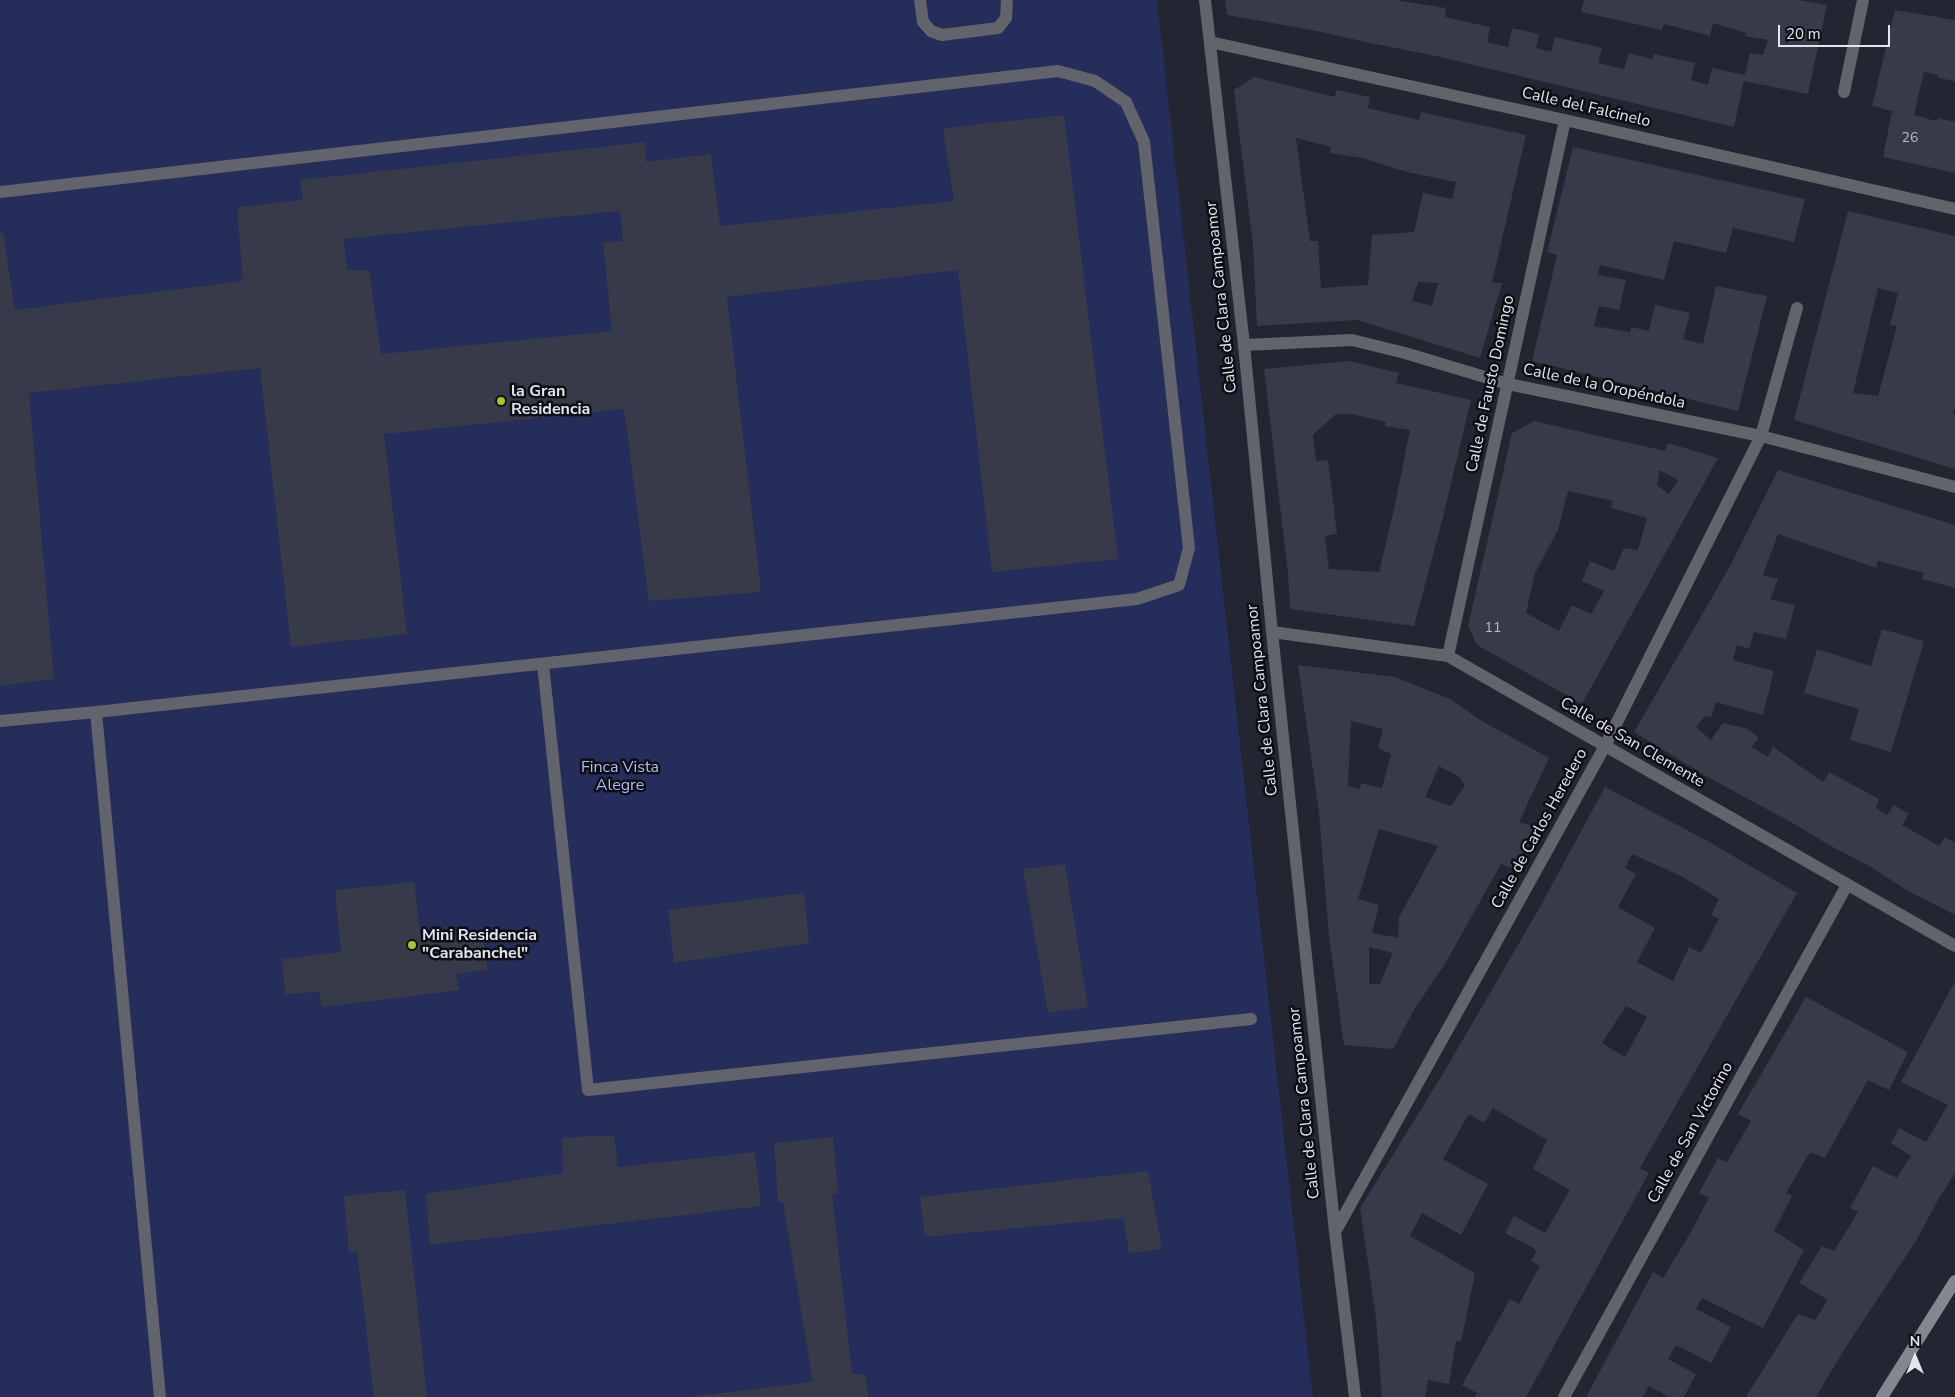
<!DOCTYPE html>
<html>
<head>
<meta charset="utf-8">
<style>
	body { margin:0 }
	#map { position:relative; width:1955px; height:1397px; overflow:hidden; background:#222532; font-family:"Nunito Sans",sans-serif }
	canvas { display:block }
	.north { position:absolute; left:1890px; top:1332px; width:50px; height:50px; -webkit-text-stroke:4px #0d0e14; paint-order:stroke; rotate:0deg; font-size:14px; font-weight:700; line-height:20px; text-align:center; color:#e3e5ee }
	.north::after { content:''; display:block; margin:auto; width:18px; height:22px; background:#e3e5ee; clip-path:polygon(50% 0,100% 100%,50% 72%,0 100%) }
	.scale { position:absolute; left:1778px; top:25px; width:112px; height:22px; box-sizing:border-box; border:2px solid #e3e5ee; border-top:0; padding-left:6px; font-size:15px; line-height:18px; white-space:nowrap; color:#e3e5ee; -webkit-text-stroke:4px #0d0e14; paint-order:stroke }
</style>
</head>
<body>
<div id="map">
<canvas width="1955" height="1397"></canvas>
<div class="north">N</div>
<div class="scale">20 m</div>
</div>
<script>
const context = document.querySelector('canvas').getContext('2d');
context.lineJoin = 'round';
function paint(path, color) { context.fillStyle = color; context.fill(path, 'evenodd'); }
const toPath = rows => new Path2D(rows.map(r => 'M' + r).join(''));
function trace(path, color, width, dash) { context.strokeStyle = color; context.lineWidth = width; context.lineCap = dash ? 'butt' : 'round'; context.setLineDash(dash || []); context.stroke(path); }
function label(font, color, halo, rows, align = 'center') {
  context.font = font + ' "Nunito Sans",sans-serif'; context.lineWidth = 5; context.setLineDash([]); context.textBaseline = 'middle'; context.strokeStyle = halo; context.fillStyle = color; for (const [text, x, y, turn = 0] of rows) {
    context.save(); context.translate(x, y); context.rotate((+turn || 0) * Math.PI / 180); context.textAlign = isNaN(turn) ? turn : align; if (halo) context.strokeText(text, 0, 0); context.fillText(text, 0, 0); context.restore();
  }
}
paint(toPath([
	[0,0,1157,0,1313,1397,0,1397]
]), '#252d5b');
paint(toPath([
	[1225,0,1395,0,1446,8,1445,17,1490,27,1487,42,1508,47,1512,28,1539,34,1536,48,1551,52,1555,37,1602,48,1598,63,1624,69,1629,53,1652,59,1654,54,1695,63,1691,80,1708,85,1712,68,1745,75,1750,53,1763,55,1768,40,1745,36,1746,33,1713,23,1710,36,1664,24,1662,30,1581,12,1584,0,1798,0,1827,5,1808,94,1744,81,1734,127,1436,56,1370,43,1317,31,1227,15],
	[1895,10,1955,20,1955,81,1938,78,1938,75,1924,72,1914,115,1936,121,1938,118,1955,122,1955,173,1883,157,1892,111,1872,106],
	[1254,77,1335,97,1336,90,1370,97,1368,108,1419,120,1421,112,1526,135,1492,283,1502,283,1480,358,1357,320,1257,326,1253,245,1234,90],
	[1296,138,1331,147,1330,153,1362,158,1407,172,1456,182,1452,199,1423,193,1414,232,1372,235,1368,285,1321,288,1318,241,1310,241],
	[1418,282,1438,283,1432,306,1412,301],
	[1064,115,1118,559,992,572,958,270,727,297,761,592,649,601,624,409,384,434,407,634,291,647,260,368,29,393,54,679,0,686,0,233,3,233,15,310,243,281,237,207,303,200,300,180,645,142,646,162,711,154,720,226,954,201,943,128],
	[620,211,623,241,603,243,612,331,381,354,369,270,347,270,344,239],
	[1573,147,1805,199,1794,242,1733,228,1726,253,1674,241,1664,280,1600,265,1598,275,1626,280,1619,310,1599,306,1594,326,1630,332,1631,327,1649,331,1655,305,1690,313,1683,339,1703,344,1716,286,1767,296,1738,411,1532,361,1557,255,1547,252],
	[1848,211,1955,236,1955,407,1953,413,1955,414,1955,469,1794,420],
	[1878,288,1898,293,1890,325,1897,326,1878,396,1853,393],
	[1349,361,1399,373,1396,383,1471,400,1443,517,1414,626,1290,609,1288,574,1264,369],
	[1336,414,1352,414,1386,422,1385,426,1410,430,1394,509,1379,572,1329,569,1325,536,1337,534,1328,460,1316,461,1313,435],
	[1534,421,1665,451,1668,443,1718,458,1582,704,1477,645,1468,626,1512,433],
	[1660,470,1678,480,1669,494,1657,485],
	[1568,491,1613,501,1611,508,1647,518,1638,550,1624,548,1614,571,1590,561,1582,581,1604,591,1591,614,1572,605,1559,631,1526,613,1535,573,1558,530],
	[1778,470,1955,525,1955,588,1922,579,1924,573,1878,561,1876,568,1778,534,1763,575,1778,579,1770,599,1795,605,1786,639,1754,632,1749,649,1737,645,1733,660,1774,671,1763,715,1716,702,1711,718,1705,716,1696,727,1711,740,1723,723,1748,729,1759,738,1751,747,1768,757,1773,747,1823,782,1829,772,1879,799,1876,808,1887,815,1894,805,1909,814,1902,825,1939,846,1945,837,1955,843,1955,915,1908,891,1871,867,1829,845,1796,825,1706,776,1634,732,1729,568],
	[1882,629,1924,641,1891,752,1850,740,1859,709,1804,693,1817,649,1871,666],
	[1298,665,1395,677,1450,699,1482,721,1549,758,1519,822,1540,828,1512,868,1501,864,1445,964,1415,1008,1393,1049,1344,1045,1329,936,1319,813],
	[1351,721,1383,729,1378,748,1391,754,1382,788,1361,783,1360,789,1348,786],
	[1439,766,1458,776,1465,785,1451,806,1425,797],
	[1379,829,1438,846,1399,917,1398,938,1372,933,1379,905,1358,899],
	[1369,947,1393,953,1380,984,1369,984],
	[1605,787,1704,839,1797,893,1640,1168,1649,1173,1526,1397,1474,1397,1477,1393,1462,1385,1510,1299,1519,1304,1540,1266,1531,1261,1537,1250,1505,1233,1514,1216,1545,1233,1570,1190,1533,1169,1547,1140,1493,1108,1484,1123,1469,1114,1443,1159,1488,1184,1461,1235,1422,1213,1410,1236,1475,1273,1461,1342,1456,1341,1449,1384,1428,1380,1425,1397,1382,1397,1376,1318,1360,1208,1441,1077,1540,907],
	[1632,854,1681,876,1719,899,1711,915,1719,919,1701,953,1689,947,1673,981,1637,962,1655,928,1618,907,1636,874,1625,868],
	[1626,1006,1647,1017,1625,1057,1602,1043],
	[1065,864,1088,1007,1048,1013,1023,869],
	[414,882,421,938,482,934,488,970,455,974,460,990,322,1007,319,992,285,994,282,959,341,952,335,890],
	[804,893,809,943,674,963,668,910],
	[1955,981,1955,1173,1938,1200,1916,1241,1842,1353,1816,1397,1746,1397,1798,1314,1815,1320,1828,1300,1799,1283,1822,1246,1834,1251,1858,1212,1850,1208,1873,1166,1897,1178,1911,1156,1891,1143,1899,1128,1926,1142,1948,1105,1901,1082],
	[1806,997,1908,1052,1889,1090,1868,1080,1825,1158,1810,1152,1786,1193,1792,1196,1774,1231,1804,1250,1763,1328,1702,1298,1696,1309,1731,1327,1711,1363,1676,1345,1668,1359,1696,1374,1684,1397,1670,1397,1649,1386,1643,1397,1586,1397,1653,1272,1663,1278,1688,1237,1709,1198,1699,1193,1718,1158,1727,1162,1751,1121,1738,1114],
	[614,1135,618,1167,755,1152,761,1206,430,1245,426,1194,563,1173,562,1138],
	[833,1137,838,1193,832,1194,852,1374,865,1374,868,1397,688,1397,813,1382,783,1202,778,1202,774,1143],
	[1148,1171,1162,1249,1129,1253,1123,1218,925,1237,920,1197],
	[405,1190,427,1397,374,1397,357,1251,349,1253,344,1196]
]), '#373a48');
trace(toPath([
	[920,0,923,22,931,31,942,35,998,28,1006,18,1007,0],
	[0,192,1058,71,1095,81,1126,102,1144,142,1189,548,1179,585,1137,599,96,712],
	[543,664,588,1090,1251,1019],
	[0,721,96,712,160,1397]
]), '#62646b', 12);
trace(toPath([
	[1205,0,1244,345,1272,632,1335,1232,1355,1397],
	[1210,42,1565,120,1955,209],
	[1844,92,1863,0],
	[1244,345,1352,340,1405,353,1508,384,1761,436,1955,487],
	[1272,632,1448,656,1955,946],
	[1448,656,1565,120],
	[1335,1232,1605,746,1761,436,1797,308],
	[1564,1397,1847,885]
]), '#62646b', 12);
trace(toPath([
	[1882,1397,1955,1281]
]), '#848792', 12);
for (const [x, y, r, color] of [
	[501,401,5,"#a1c929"],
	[412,945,5,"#a1c929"]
]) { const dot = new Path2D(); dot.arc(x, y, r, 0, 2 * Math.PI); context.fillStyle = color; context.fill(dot); trace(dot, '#0d0e14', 2); }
label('14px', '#b8bac4', null, [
	["26",1910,139],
	["11",1493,629]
]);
label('16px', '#e3e5ee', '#0d0e14', [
	["Calle del Falcinelo",1586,108,13],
	["Calle de Clara Campoamor",1222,297,-96],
	["Calle de Fausto Domingo",1491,384,-78],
	["Calle de la Oropéndola",1604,387,12],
	["Calle de Clara Campoamor",1263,700,-96],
	["Calle de San Clemente",1632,743,30],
	["Calle de Carlos Heredero",1540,829,-61],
	["Calle de Clara Campoamor",1305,1103,-96],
	["Calle de San Victorino",1691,1133,-61]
]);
label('bold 16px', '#e3e5ee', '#0d0e14', [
	["la Gran",511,392],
	["Residencia",511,410],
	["Mini Residencia",422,936],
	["\"Carabanchel\"",422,954]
], 'left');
label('16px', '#adbcf9', '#0d0e14', [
	["Finca Vista",620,768],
	["Alegre",620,786]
]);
</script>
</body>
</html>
